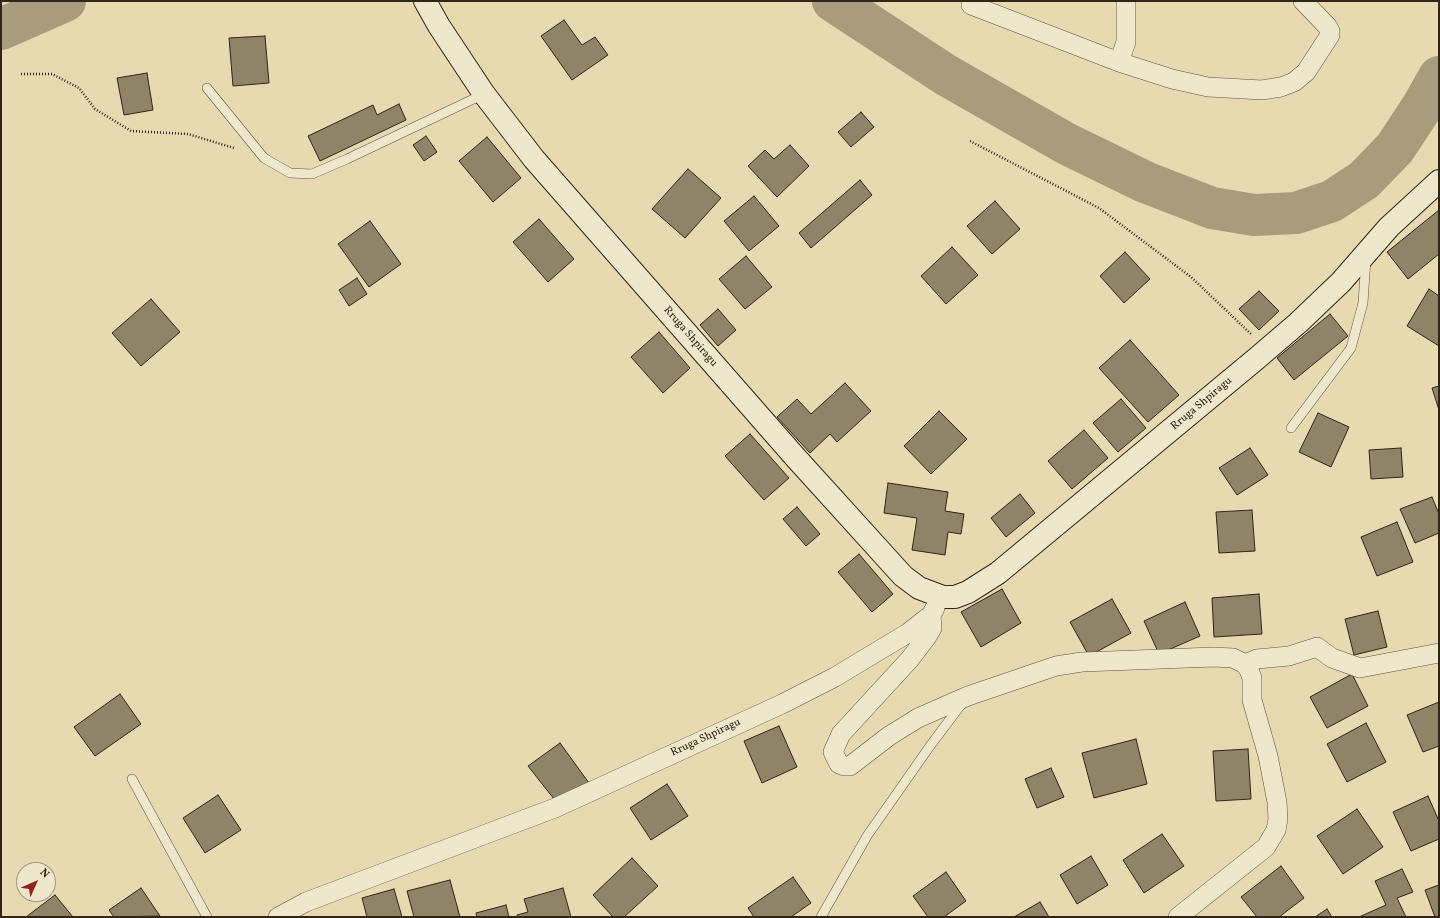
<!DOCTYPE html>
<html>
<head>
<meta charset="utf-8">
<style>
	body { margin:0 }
	#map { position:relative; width:1440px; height:918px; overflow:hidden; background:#e7dab0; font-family:Vollkorn,serif }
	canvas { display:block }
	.frame { position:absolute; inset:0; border:2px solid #2f251a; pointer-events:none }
	.north { position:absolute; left:16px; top:862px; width:40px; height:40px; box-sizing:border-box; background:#efe7cc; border:1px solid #a29985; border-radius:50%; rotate:45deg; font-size:11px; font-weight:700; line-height:16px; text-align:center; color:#2f251a }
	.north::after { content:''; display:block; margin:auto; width:14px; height:18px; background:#8f2418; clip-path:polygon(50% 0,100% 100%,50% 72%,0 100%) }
</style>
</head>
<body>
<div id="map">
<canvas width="1440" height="918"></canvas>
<div class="frame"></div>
<div class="north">N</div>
</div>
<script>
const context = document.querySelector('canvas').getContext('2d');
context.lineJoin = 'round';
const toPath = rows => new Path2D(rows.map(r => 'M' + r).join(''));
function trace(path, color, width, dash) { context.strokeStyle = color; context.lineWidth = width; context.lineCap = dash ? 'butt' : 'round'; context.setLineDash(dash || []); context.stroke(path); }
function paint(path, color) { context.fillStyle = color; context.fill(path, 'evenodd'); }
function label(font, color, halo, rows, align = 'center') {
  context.font = font + ' Vollkorn,serif'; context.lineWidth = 3.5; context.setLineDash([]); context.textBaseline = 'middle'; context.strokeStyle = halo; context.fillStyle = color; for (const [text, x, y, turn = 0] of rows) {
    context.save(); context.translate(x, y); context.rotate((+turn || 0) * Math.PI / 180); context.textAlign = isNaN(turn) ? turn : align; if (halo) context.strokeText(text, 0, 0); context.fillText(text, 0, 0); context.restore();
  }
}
trace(toPath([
	[833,1,946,75,1067,144,1145,182,1212,208,1254,215,1296,213,1332,201,1364,180,1395,148,1422,107,1439,77],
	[1,29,65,1]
]), '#a89c7d', 42);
const building = toPath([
	[564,20,582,45,595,37,608,55,572,80,541,36,564,20],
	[265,36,269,83,233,86,229,38,265,36],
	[147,73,153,110,124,115,117,78,147,73],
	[399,104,406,120,320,161,308,136,373,105,377,115,399,104],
	[861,112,874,127,851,147,838,132,861,112],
	[426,136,437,152,424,161,413,145,426,136],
	[487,137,521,178,493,202,459,161,487,137],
	[790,145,809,166,777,197,748,166,765,150,774,159,790,145],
	[688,169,721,198,685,238,652,209,688,169],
	[860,180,872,195,811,248,799,233,860,180],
	[754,196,779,226,749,251,724,221,754,196],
	[995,201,1020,229,992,254,967,226,995,201],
	[1439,210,1439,254,1408,279,1387,252,1439,210],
	[539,219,574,259,548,282,513,242,539,219],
	[370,221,401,264,369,287,338,244,370,221],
	[952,247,978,275,946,304,921,276,952,247],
	[1125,252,1150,279,1124,303,1100,276,1125,252],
	[746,256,772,287,745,309,719,279,746,256],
	[357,278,367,294,349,306,339,290,357,278],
	[1429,289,1439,296,1439,346,1407,326,1429,289],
	[1259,291,1279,311,1259,330,1239,309,1259,291],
	[151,299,180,332,141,366,112,333,151,299],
	[718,309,736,330,718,346,700,325,718,309],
	[1330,314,1348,336,1294,380,1277,358,1330,314],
	[659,332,690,368,663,393,631,357,659,332],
	[1130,340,1179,395,1148,422,1099,368,1130,340],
	[845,383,871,411,837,442,830,434,810,453,777,417,797,399,811,414,845,383],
	[1439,386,1439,410,1432,388,1439,386],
	[1121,399,1146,428,1118,452,1093,423,1121,399],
	[939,411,967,439,931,474,904,446,939,411],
	[1318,413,1349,427,1331,467,1299,452,1318,413],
	[1084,430,1108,458,1072,489,1048,461,1084,430],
	[750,434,789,478,764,500,725,456,750,434],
	[1250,448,1268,475,1237,495,1219,468,1250,448],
	[1401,448,1403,477,1371,479,1369,450,1401,448],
	[888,483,948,492,945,511,964,514,961,534,948,532,945,555,912,550,917,518,884,513,888,483],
	[1020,494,1035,513,1006,537,991,518,1020,494],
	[1432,497,1439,514,1439,533,1415,543,1400,509,1432,497],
	[797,507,820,534,806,546,783,519,797,507],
	[1252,510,1255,551,1219,553,1216,512,1252,510],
	[1397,522,1413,562,1377,576,1361,537,1397,522],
	[859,554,893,594,872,612,838,572,859,554],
	[1002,589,1021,623,981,647,961,612,1002,589],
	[1259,594,1262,634,1214,637,1212,598,1259,594],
	[1112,599,1131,633,1089,656,1070,622,1112,599],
	[1185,602,1200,636,1159,654,1144,621,1185,602],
	[1378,611,1387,647,1354,655,1345,619,1378,611],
	[1352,674,1368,706,1327,728,1310,697,1352,674],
	[120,694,141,724,95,756,74,727,120,694],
	[1439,702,1439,746,1423,752,1407,715,1439,702],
	[1366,723,1386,762,1347,782,1327,744,1366,723],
	[779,726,797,767,762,783,744,741,779,726],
	[1136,739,1147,784,1094,798,1082,753,1136,739],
	[560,743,589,783,554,799,528,766,560,743],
	[1248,749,1251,799,1216,801,1213,751,1248,749],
	[1051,768,1064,797,1037,808,1025,779,1051,768],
	[667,784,688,816,651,840,630,808,667,784],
	[218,795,241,830,205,853,183,818,218,795],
	[1428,796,1439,821,1439,839,1411,851,1393,812,1428,796],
	[1357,809,1383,847,1343,874,1317,836,1357,809],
	[1162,834,1184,866,1144,893,1123,860,1162,834],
	[1091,856,1108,885,1077,904,1060,875,1091,856],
	[632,858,658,886,624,917,613,917,593,895,632,858],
	[1281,866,1304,898,1279,917,1257,917,1241,897,1281,866],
	[1402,869,1413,892,1397,898,1406,917,1359,917,1386,905,1375,881,1402,869],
	[946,872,966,901,944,917,928,917,913,896,946,872],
	[793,877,811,903,791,917,754,917,748,908,793,877],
	[450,880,460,917,414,917,407,891,450,880],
	[1439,885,1439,917,1435,917,1425,890,1439,885],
	[141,888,160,916,114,917,109,910,141,888],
	[563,888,571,917,517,917,517,915,528,912,524,899,563,888],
	[394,889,402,917,367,917,362,898,394,889],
	[55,895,73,917,26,917,55,895],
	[1040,902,1049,917,1014,917,1040,902],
	[506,905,509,917,477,917,476,913,506,905],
	[1327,909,1332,917,1315,917,1327,909]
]);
paint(building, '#8f8368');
trace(building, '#2f251a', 1);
const lane = toPath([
	[207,88,264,158,290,173,312,174,347,159,484,94],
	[1291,428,1351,348,1363,303,1366,259],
	[132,779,207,917],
	[821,917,867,836,930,746,963,702]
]);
const street = toPath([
	[971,5,1119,62,1172,79,1208,87,1262,90,1281,87,1294,82,1306,72,1330,35,1330,31,1327,26,1303,1],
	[1119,62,1126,42,1126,1],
	[931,615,932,628,926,638,910,659,841,734,833,752,839,764,844,766,850,766,889,736,918,718,968,696,1056,666,1082,662,1214,657,1233,658,1245,664,1249,670,1252,678,1252,700,1268,756,1277,802,1278,819,1276,830,1266,847,1178,917],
	[1245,664,1257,659,1289,656,1317,647,1332,658,1360,668,1439,653],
	[278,917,306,902,555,808,782,704,835,677,908,633,931,615,935,608]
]);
const secondary = toPath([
	[425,1,439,26,484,94,534,159,796,458,903,576,919,588,943,597,955,597,968,592,998,573,1256,359,1298,323,1341,282,1389,227,1439,181]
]);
trace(lane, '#5d5240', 10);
trace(street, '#5d5240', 20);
trace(secondary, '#2f251a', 24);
trace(toPath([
	[21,74,52,74,79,88,95,109,131,131,188,134,234,148],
	[970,141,1099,208,1191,277,1251,334]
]), '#2f251a', 2.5, [1, 2]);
trace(lane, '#efe7cc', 9);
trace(street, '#efe7cc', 19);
trace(secondary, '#efe7cc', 22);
label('11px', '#2f251a', '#efe7cc', [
	["Rruga Shpiragu",690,337,49],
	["Rruga Shpiragu",1202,404,-40],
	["Rruga Shpiragu",706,738,-25]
]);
</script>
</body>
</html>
